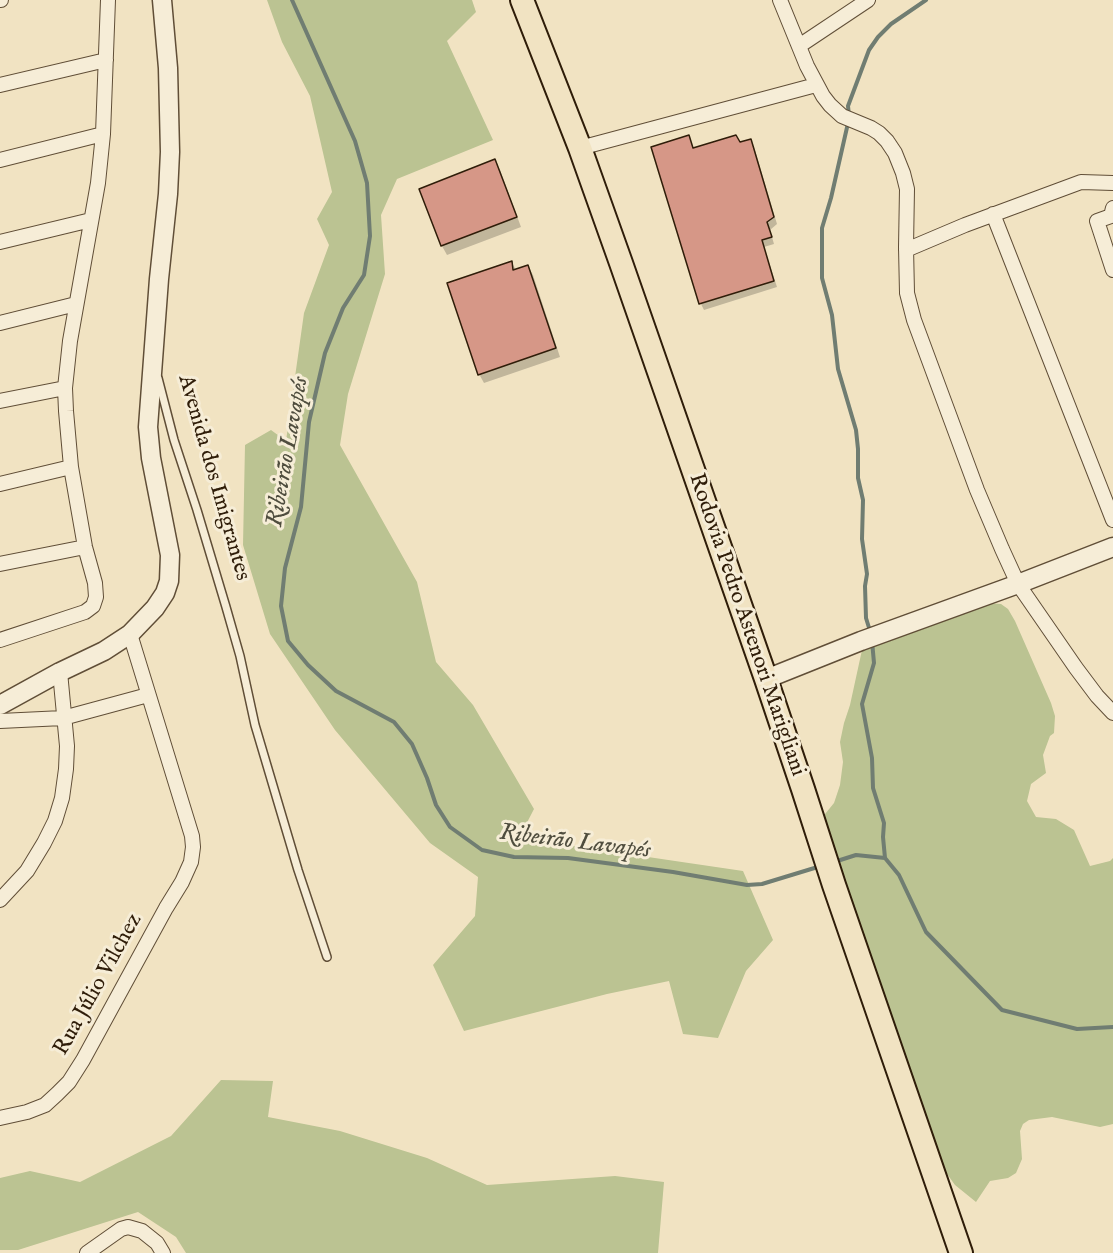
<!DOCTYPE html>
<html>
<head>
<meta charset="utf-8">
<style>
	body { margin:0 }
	canvas { display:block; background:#f1e3c2 }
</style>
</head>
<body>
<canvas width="1113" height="1253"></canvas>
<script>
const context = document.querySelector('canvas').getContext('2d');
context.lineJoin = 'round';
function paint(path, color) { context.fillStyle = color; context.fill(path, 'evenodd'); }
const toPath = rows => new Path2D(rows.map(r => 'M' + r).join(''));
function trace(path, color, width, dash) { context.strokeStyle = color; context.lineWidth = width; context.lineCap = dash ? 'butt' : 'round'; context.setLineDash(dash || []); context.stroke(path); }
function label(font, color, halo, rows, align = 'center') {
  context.font = font + ' "IM FELL English",serif'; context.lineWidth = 6; context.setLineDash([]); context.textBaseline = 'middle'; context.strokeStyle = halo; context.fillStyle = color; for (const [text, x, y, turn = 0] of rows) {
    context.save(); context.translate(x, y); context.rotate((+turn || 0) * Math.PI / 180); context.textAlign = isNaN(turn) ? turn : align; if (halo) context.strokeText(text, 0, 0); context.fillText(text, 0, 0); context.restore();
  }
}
paint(toPath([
	[267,0,472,0,476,12,447,41,493,140,397,179,381,215,385,274,348,394,340,445,417,582,436,662,473,705,534,809,519,838,743,871,773,940,746,971,718,1038,683,1034,669,981,607,994,464,1031,433,965,475,916,478,877,430,843,335,730,270,634,243,545,245,445,271,430,286,441,304,313,329,245,317,219,332,192,310,96,282,42],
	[986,603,1001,604,1008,609,1015,621,1051,703,1055,716,1054,733,1050,736,1043,755,1046,773,1031,784,1027,801,1036,817,1056,819,1074,830,1090,866,1110,861,1113,858,1113,1124,1100,1127,1052,1117,1029,1120,1023,1124,1020,1131,1022,1159,1016,1173,1008,1178,990,1181,976,1202,955,1185,942,1167,931,1144,893,1019,854,917,821,819,834,803,840,785,843,762,840,742,844,723,850,705,862,650],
	[221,1080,273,1081,268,1117,340,1131,427,1158,487,1185,615,1176,664,1182,658,1253,186,1253,176,1237,138,1212,18,1250,0,1250,0,1178,30,1171,80,1182,171,1136]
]), '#bbc392');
paint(toPath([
	[688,137,694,150,739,144,750,141,754,147,777,224,770,230,774,244,764,247,777,287,704,310,701,304,653,148],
	[495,161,500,170,521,227,447,255,442,246,421,189],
	[512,263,516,270,528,266,533,275,560,357,484,383,479,374]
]), '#0003');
trace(toPath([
	[292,0,355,141,367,183,370,236,364,275,343,308,325,353,309,422,301,507,285,568,281,606,288,641,308,665,336,691,394,722,412,744,427,778,436,805,450,827,482,850,514,857,568,858,673,872,747,885,762,884,821,866],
	[849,116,848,106,869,50,878,37,891,24,926,0],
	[848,123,831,198,822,228,822,278,832,315,838,369,856,430,858,449,858,478,863,500,862,539,867,574,865,586,866,618,870,631],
	[872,641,874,663,862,704,872,758,873,788,884,823,883,837,885,858],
	[834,862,856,855,885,858,899,875,926,932,1002,1010,1077,1029,1113,1027]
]), '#707d72', 4);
const building = toPath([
	[689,135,693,148,736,135,740,142,751,139,774,217,767,222,772,237,762,240,774,281,699,304,651,147,689,135],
	[495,159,517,217,441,246,419,189,495,159],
	[512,261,513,270,528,265,556,348,478,375,447,283,512,261]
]);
paint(building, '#d69787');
trace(building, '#2f1d09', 1.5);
const service = toPath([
	[158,378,174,440,197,510,226,607,240,656,255,725,298,870,327,957]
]);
const minor = toPath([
	[0,0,1,0],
	[780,0,807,66,823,96,830,105,842,116,871,128,879,133,887,141,895,153,903,173,907,189,906,247,907,293,914,320,977,490,1002,549,1018,584,1076,668,1097,696,1113,713],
	[799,46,868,0],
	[0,85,106,60],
	[580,148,816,85],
	[0,160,103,134],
	[1113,208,1111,216,1097,221,1113,270],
	[993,214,1113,520],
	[0,242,91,220],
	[906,250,965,225,1081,182,1113,183],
	[0,323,76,304],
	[0,401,65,388],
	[0,484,71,467],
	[0,564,85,547],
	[0,640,85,612,93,606,96,597,95,583,85,547,71,467,66,411,65,388,70,341,98,183,103,134,108,0],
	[0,721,63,718,148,695],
	[0,900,27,871,44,843,55,821,62,798,66,769,67,746,60,672],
	[0,1118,27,1112,45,1105,57,1094,69,1082,83,1060,166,908,182,882,191,862,193,847,192,836,130,634],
	[87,1253,121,1229,128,1227,142,1231,157,1243,163,1253]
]);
const tertiary = toPath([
	[766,679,861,641,1018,584,1113,547],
	[0,705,60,672,104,651,130,634,155,608,165,593,169,581,170,555,151,458,148,427,159,279,168,194,170,152,168,68,162,0]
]);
const primary = toPath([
	[522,0,580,148,621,263,766,679,803,789,834,885,961,1253]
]);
trace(service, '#604e37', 10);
trace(minor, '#604e37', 16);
trace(tertiary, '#604e37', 21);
trace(primary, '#2f1d09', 26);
trace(service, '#f6edd7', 7);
trace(minor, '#f6edd7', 14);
trace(tertiary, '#f6edd7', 18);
trace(primary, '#f1e3c2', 22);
label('22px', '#2f1d09', '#f6edd7', [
	["Avenida dos Imigrantes",213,478,74],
	["Rodovia Pedro Astenori Marigliani",746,625,71],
	["Rua Júlio Vilchez",99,985,-61]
]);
label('italic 24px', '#4f4d3e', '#f6edd7', [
	["Ribeirão Lavapés",289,452,-80],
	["Ribeirão Lavapés",575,843,7]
]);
</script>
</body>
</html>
